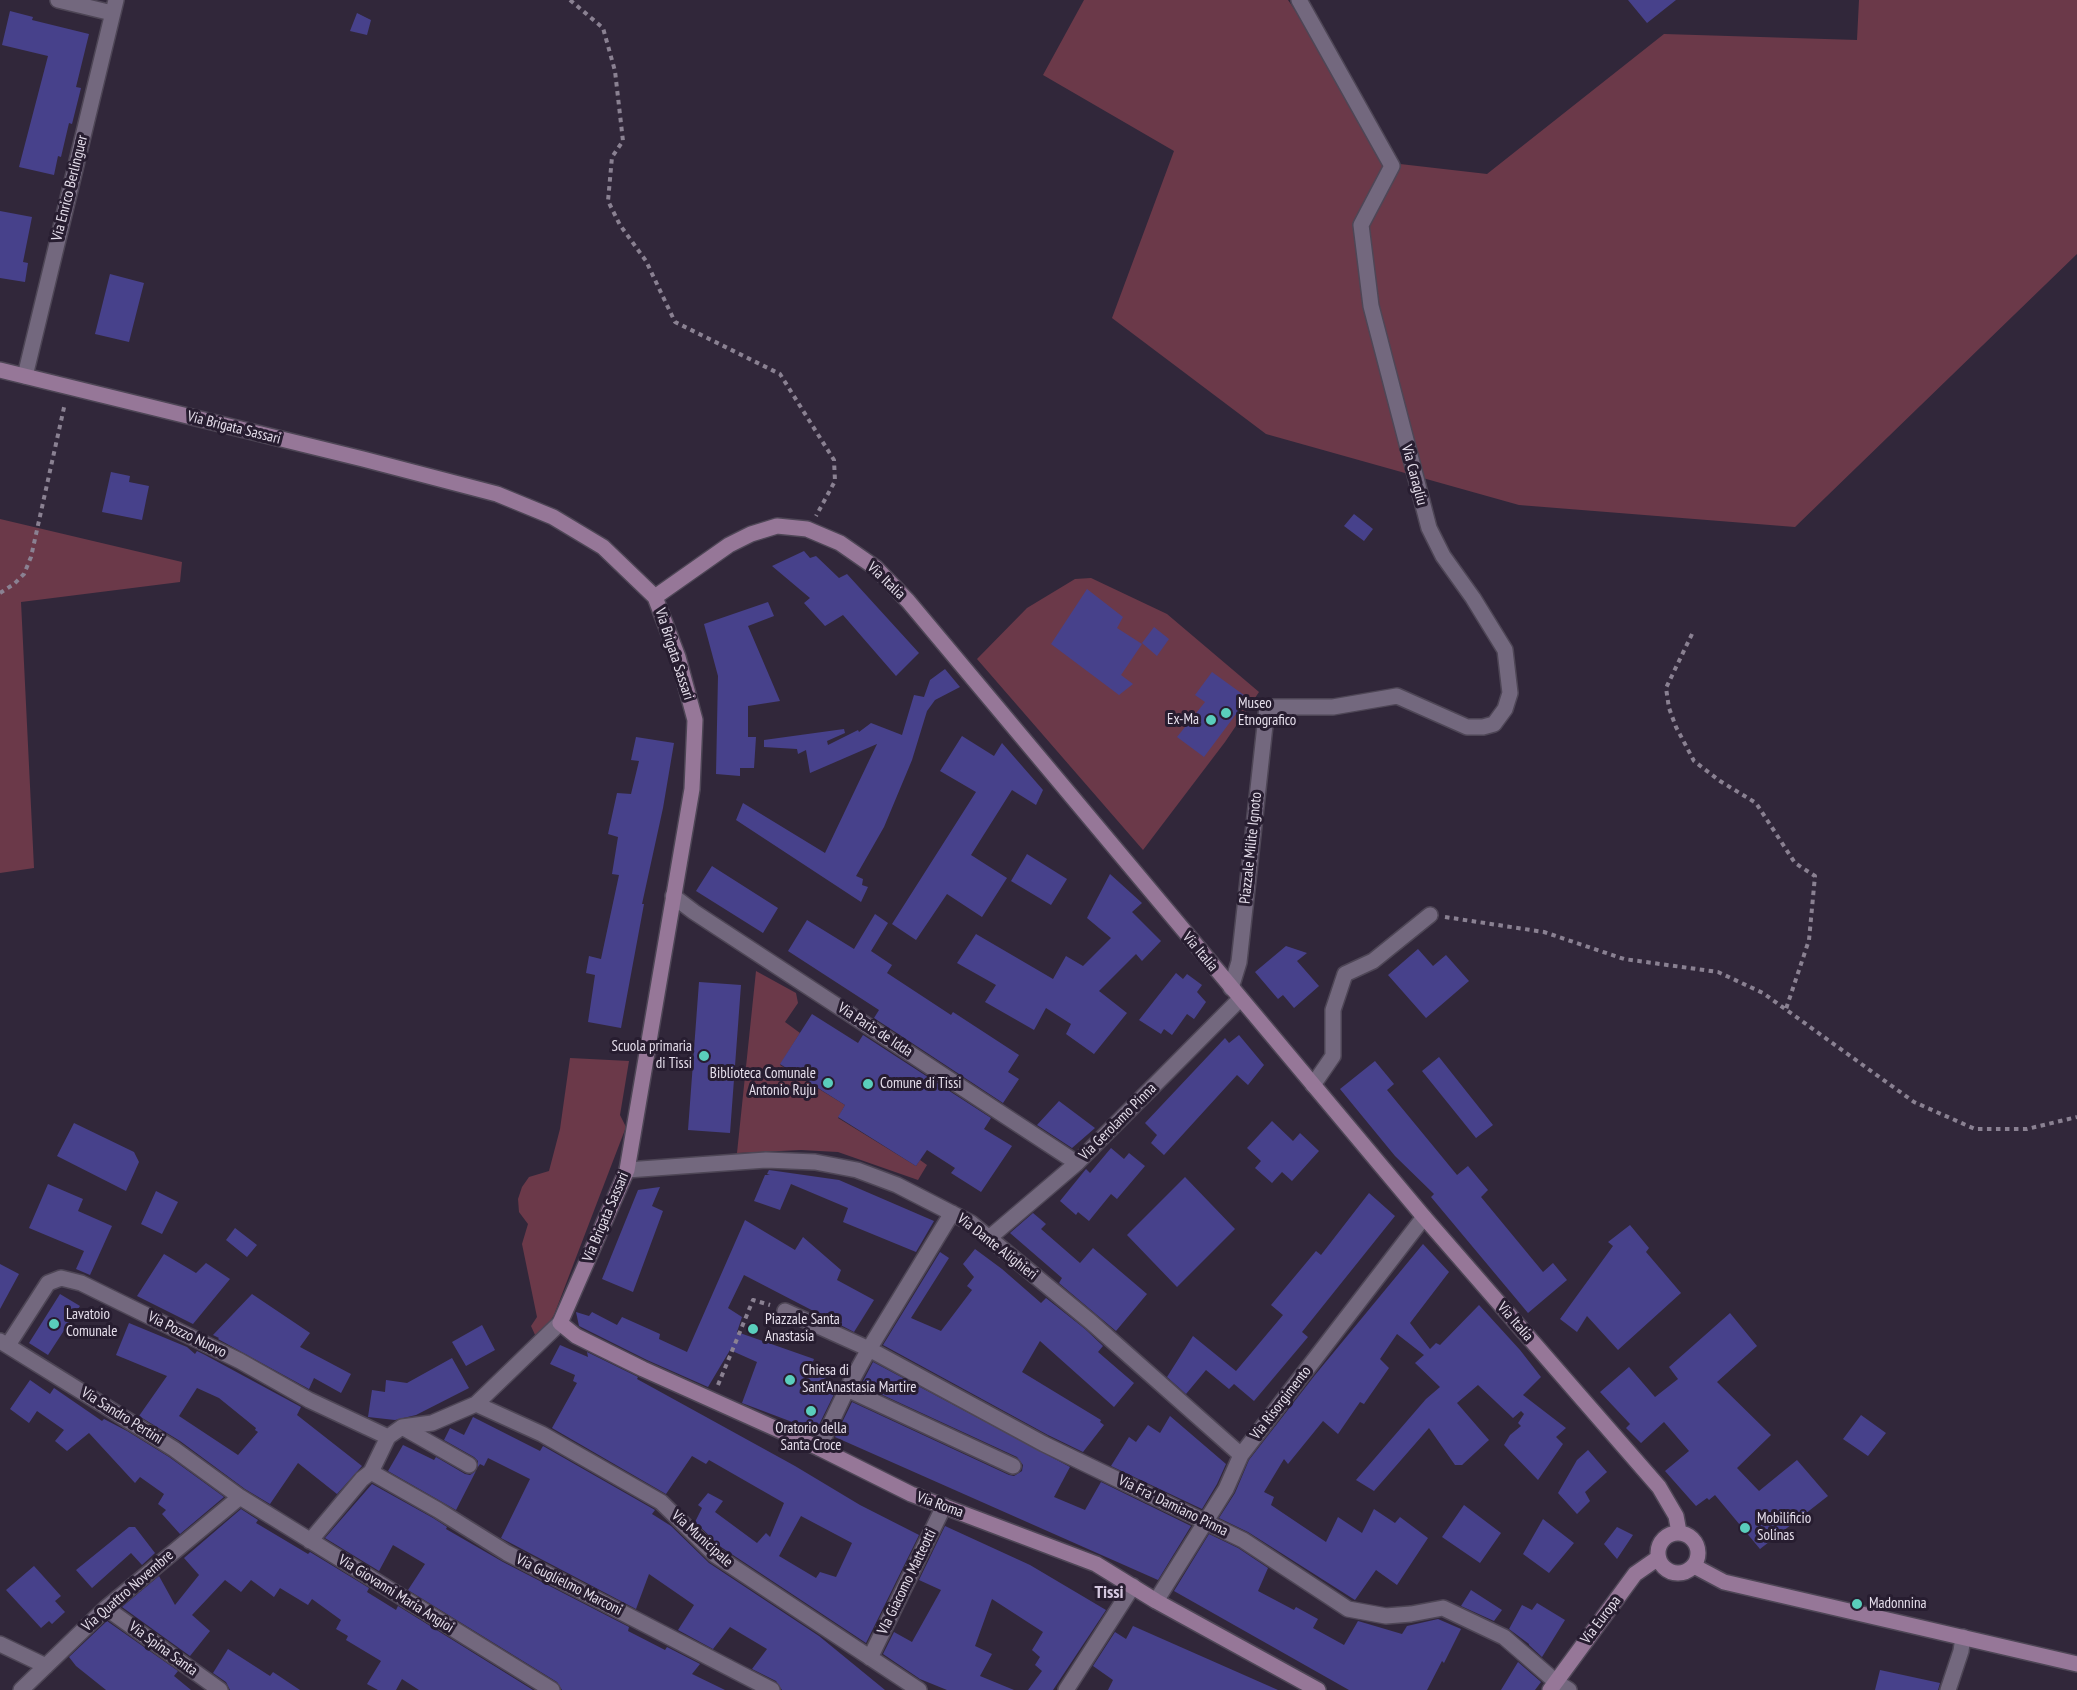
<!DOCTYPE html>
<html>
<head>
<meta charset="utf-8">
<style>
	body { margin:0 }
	canvas { display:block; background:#31273a }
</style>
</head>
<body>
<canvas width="2077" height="1690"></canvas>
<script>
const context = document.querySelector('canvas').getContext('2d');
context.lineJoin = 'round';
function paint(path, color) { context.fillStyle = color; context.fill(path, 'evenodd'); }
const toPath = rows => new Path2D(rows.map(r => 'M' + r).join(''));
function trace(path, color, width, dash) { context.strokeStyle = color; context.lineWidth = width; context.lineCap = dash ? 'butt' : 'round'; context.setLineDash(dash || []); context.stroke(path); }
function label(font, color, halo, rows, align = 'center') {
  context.font = font + ' "PT Sans Narrow",sans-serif'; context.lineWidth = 6; context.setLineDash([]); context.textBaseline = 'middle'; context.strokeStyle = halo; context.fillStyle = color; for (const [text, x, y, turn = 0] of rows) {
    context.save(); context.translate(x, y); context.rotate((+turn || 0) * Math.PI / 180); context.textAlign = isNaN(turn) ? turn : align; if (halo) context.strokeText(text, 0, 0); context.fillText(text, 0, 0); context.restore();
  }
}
paint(toPath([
	[1084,0,1288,0,1400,164,1487,174,1664,34,1857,40,1859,0,2077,0,2077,254,1795,527,1519,505,1266,434,1112,318,1174,151,1043,75],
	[0,519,182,562,180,582,21,602,34,868,0,873],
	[1091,578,1167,614,1259,692,1225,742,1143,850,977,659,1027,608,1075,579],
	[756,971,796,993,798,1003,785,1022,800,1033,780,1065,845,1105,838,1118,916,1166,920,1160,927,1165,918,1180,838,1152,801,1150,737,1153],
	[570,1058,629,1061,620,1115,626,1127,554,1315,546,1328,536,1337,531,1326,537,1317,522,1244,528,1224,519,1212,518,1199,522,1187,529,1177,549,1171,560,1129]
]), '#6b3949');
paint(toPath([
	[1628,0,1676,0,1647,23],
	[10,11,33,17,32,20,89,34,76,87,81,88,72,124,69,123,61,157,58,156,54,175,19,167,48,56,2,45],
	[357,13,371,20,367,35,350,31],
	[0,211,32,217,23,262,28,263,25,282,0,278],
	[110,274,144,283,129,342,95,334],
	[111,472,130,476,129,482,149,486,142,520,102,512],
	[1354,514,1373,529,1364,541,1344,526],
	[804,551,810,558,816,556,839,578,847,574,919,653,896,676,843,615,825,626,804,603,810,598,772,566],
	[1087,589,1123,617,1117,628,1142,644,1121,675,1133,684,1119,695,1051,644],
	[768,602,774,616,748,626,780,701,748,706,748,737,756,737,754,768,740,768,740,776,716,774,718,676,704,624],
	[1154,627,1169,639,1157,656,1142,643],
	[945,669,960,687,935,700,927,711,912,760,884,827,856,876,863,879,862,885,868,887,861,902,736,820,743,803,825,853,877,744,810,773,806,750,798,754,797,749,764,747,764,740,844,729,845,733,827,741,828,745,858,730,859,732,871,723,902,735,914,695,924,697,930,680],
	[1212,672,1248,698,1204,757,1177,737,1205,702,1195,695],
	[962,736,994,756,1002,743,1043,790,1036,805,1012,790,971,855,1007,878,982,917,947,894,916,940,892,924,976,792,940,771],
	[636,737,674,743,663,808,642,904,644,904,621,1028,588,1022,595,975,586,973,589,956,601,959,619,875,612,874,618,837,608,834,617,793,631,794,639,761,631,760],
	[1027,854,1067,879,1051,905,1011,881],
	[712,866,778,908,763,933,696,891],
	[1110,874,1142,903,1132,912,1161,941,1142,961,1136,954,1099,991,1127,1013,1094,1054,1066,1034,1071,1024,1046,1008,1034,1030,985,1002,996,985,957,963,976,934,1053,979,1066,956,1083,966,1111,938,1087,918],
	[875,914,888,923,871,951,892,965,887,973,951,1015,953,1012,1019,1055,1008,1072,1019,1079,1003,1103,874,1018,879,1010,788,951,807,920,854,949],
	[1286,946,1307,953,1297,961,1319,986,1294,1008,1283,995,1278,999,1255,972],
	[1418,949,1433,966,1446,955,1469,981,1426,1018,1388,975],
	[1176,973,1183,979,1187,974,1202,985,1197,992,1206,1002,1194,1019,1187,1014,1172,1035,1164,1029,1161,1034,1139,1020],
	[699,982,741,985,730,1133,688,1130],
	[812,1014,858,1043,863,1035,991,1118,984,1129,1012,1146,981,1192,951,1173,955,1168,927,1150,916,1166,838,1117,845,1105,780,1064],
	[1239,1035,1264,1065,1248,1085,1237,1075,1164,1155,1151,1143,1157,1135,1145,1123,1225,1038,1229,1043],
	[1439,1057,1493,1125,1476,1138,1422,1071],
	[1375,1061,1394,1084,1387,1090,1457,1175,1468,1166,1488,1190,1481,1197,1543,1272,1553,1263,1567,1280,1528,1313,1431,1197,1434,1194,1395,1156,1340,1089],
	[1059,1101,1095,1128,1072,1148,1037,1125],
	[1272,1121,1293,1141,1300,1133,1319,1151,1292,1181,1282,1172,1272,1183,1255,1168,1261,1161,1247,1148],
	[74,1123,134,1152,139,1162,126,1191,57,1156],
	[1111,1148,1124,1159,1129,1153,1145,1166,1117,1199,1111,1194,1089,1221,1078,1212,1076,1215,1060,1201,1086,1169,1090,1173],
	[769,1170,839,1180,934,1221,916,1252,843,1222,848,1208,791,1184,780,1210,754,1201,765,1175,770,1175,767,1174],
	[1185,1177,1235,1229,1177,1287,1127,1235],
	[48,1184,83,1199,78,1211,112,1226,90,1275,76,1269,84,1251,29,1228],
	[660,1187,652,1206,663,1211,633,1292,602,1279,638,1190],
	[156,1191,178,1202,162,1234,141,1224],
	[1369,1193,1395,1216,1302,1332,1308,1337,1254,1401,1234,1384,1229,1389,1206,1370,1186,1394,1167,1377,1193,1336,1236,1371,1283,1315,1271,1305,1316,1251,1321,1255],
	[1033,1213,1046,1224,1041,1229,1080,1263,1093,1248,1147,1294,1116,1331,1059,1283,1062,1278,1010,1233],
	[745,1220,795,1250,803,1237,841,1270,837,1280,874,1300,854,1332,744,1275,728,1308,742,1317,737,1332,814,1359,810,1369,826,1376,836,1390,816,1431,742,1403,757,1362,730,1350,708,1387,647,1360,579,1326,576,1312,589,1316,592,1312,617,1325,622,1317,660,1334,659,1339,687,1352],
	[1630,1225,1649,1248,1646,1252,1681,1293,1618,1350,1587,1316,1577,1332,1560,1319,1613,1246,1608,1242],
	[235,1228,257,1245,247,1257,226,1240],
	[1423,1244,1449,1272,1410,1323,1430,1349,1436,1343,1440,1345,1479,1305,1520,1350,1541,1377,1523,1395,1566,1428,1556,1437,1563,1444,1538,1480,1504,1445,1510,1435,1521,1426,1518,1423,1524,1414,1521,1411,1513,1418,1478,1385,1457,1403,1489,1440,1462,1465,1455,1465,1429,1428,1374,1491,1356,1480,1426,1399,1440,1387,1415,1363,1424,1355,1397,1334,1380,1359,1389,1368,1364,1404,1360,1402,1338,1434,1323,1421,1288,1464,1284,1459,1264,1492,1274,1497,1271,1505,1326,1542,1338,1517,1362,1533,1374,1509,1395,1523,1400,1517,1428,1538,1397,1585,1376,1570,1355,1600,1248,1532,1219,1518,1235,1493,1249,1460,1315,1375],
	[975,1249,1002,1269,1041,1303,1046,1298,1085,1329,1103,1346,1098,1352,1134,1383,1114,1407,1040,1341,1022,1372,1101,1420,1100,1422,1104,1425,1083,1452,1048,1435,883,1345,940,1252,949,1258,911,1318,941,1331,972,1290,967,1286,974,1277,963,1264],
	[164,1254,196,1273,206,1263,230,1279,193,1324,137,1296],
	[0,1264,19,1274,0,1309],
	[60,1294,80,1306,48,1355,29,1343],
	[252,1294,310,1333,300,1347,351,1374,341,1393,314,1378,309,1389,218,1339,219,1338,213,1335],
	[1730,1313,1757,1346,1717,1382,1771,1435,1737,1468,1759,1491,1797,1460,1828,1496,1760,1549,1715,1495,1709,1500,1707,1498,1696,1506,1665,1471,1689,1451,1664,1422,1641,1443,1626,1428,1630,1424,1600,1392,1629,1367,1655,1397,1678,1379,1669,1367],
	[129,1323,187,1347,195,1354,197,1351,205,1355,301,1407,297,1415,362,1466,337,1494,298,1463,270,1504,245,1489,180,1441,139,1416,167,1376,116,1355],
	[197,1388,219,1398,256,1428,255,1430,258,1432,238,1455,179,1416],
	[482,1325,495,1350,466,1366,452,1342],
	[560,1345,588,1357,587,1352,638,1377,637,1379,795,1466,860,1505,919,1535,866,1643,721,1547,695,1522,702,1508,698,1505,708,1493,723,1501,715,1512,757,1543,766,1533,770,1537,784,1503,709,1460,706,1464,692,1456,666,1494,552,1428,577,1383,573,1381,575,1375,550,1364],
	[801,1516,852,1543,836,1577,820,1572,816,1578,779,1556],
	[452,1358,469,1388,416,1415,395,1420,368,1417,372,1390,385,1392,386,1380,407,1383],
	[873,1362,1070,1467,1054,1497,1085,1510,1101,1482,1191,1526,1158,1580,835,1437,852,1402,1009,1475,1014,1476,1022,1471,1023,1465,1017,1457,861,1385],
	[30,1380,50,1394,54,1388,102,1421,104,1419,127,1431,169,1457,224,1497,180,1534,162,1514,166,1510,158,1504,164,1494,140,1477,135,1483,89,1433,67,1451,55,1441,64,1430,37,1411,29,1423,10,1409],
	[1861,1415,1886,1433,1868,1456,1843,1439],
	[1170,1416,1226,1464,1217,1484,1202,1509,1111,1466,1129,1437,1136,1442,1148,1425,1160,1433],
	[473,1417,540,1451,543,1446,655,1510,652,1514,671,1526,709,1563,819,1636,885,1690,782,1690,776,1681,752,1669,767,1649,730,1627,713,1649,678,1630,694,1605,649,1574,636,1609,501,1538,530,1479,488,1458,484,1466,480,1464,478,1467,478,1461,474,1457,444,1440,450,1428,464,1435],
	[403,1445,434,1460,436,1457,465,1474,470,1475,476,1471,456,1510,388,1471],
	[1588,1450,1607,1472,1585,1492,1590,1501,1577,1514,1558,1493,1577,1460],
	[372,1484,433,1518,447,1527,446,1529,503,1562,629,1627,628,1631,665,1650,667,1647,700,1664,692,1674,725,1690,562,1690,557,1682,408,1590,425,1564,393,1545,379,1571,325,1538],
	[1464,1505,1501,1533,1480,1563,1442,1537],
	[241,1509,258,1520,256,1523,308,1554,310,1552,369,1588,367,1592,396,1610,398,1606,533,1690,419,1690,402,1679,396,1690,378,1690,367,1684,381,1661,346,1640,348,1636,336,1629,341,1620,312,1599,308,1605,280,1588,274,1597,251,1580,241,1592,225,1580,192,1615,210,1631,190,1656,122,1607,159,1576,175,1605,199,1575,184,1558],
	[1543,1519,1574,1543,1549,1573,1523,1554],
	[945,1526,1030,1565,1106,1610,1053,1690,1028,1690,1042,1671,1035,1665,1040,1657,1032,1650,1043,1632,992,1599,975,1646,992,1654,980,1676,1014,1690,947,1690,920,1679,883,1654,894,1632,912,1642,941,1590,919,1580],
	[129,1527,135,1527,155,1553,142,1565,131,1553,92,1588,76,1570],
	[1617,1527,1633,1535,1617,1559,1604,1544],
	[1209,1534,1238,1548,1268,1568,1258,1591,1294,1610,1296,1607,1318,1619,1313,1628,1344,1645,1358,1621,1402,1634,1407,1626,1438,1619,1461,1629,1444,1663,1442,1661,1427,1690,1349,1690,1174,1591],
	[34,1566,61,1596,55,1601,65,1612,52,1624,49,1621,41,1628,6,1590],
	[1471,1590,1502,1610,1494,1621,1461,1606],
	[1537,1603,1565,1620,1542,1657,1529,1645,1529,1644,1509,1629,1522,1605,1532,1610],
	[107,1621,178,1671,174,1676,191,1690,106,1690,76,1666,69,1657],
	[1133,1626,1278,1690,1108,1690,1113,1680,1093,1666,1115,1632,1126,1639],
	[228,1649,270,1676,273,1672,300,1690,230,1690,226,1682,213,1673],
	[1518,1662,1541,1682,1535,1690,1501,1690],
	[1880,1670,1940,1683,1938,1690,1875,1690]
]), '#47418b');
const street = toPath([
	[58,0,112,13],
	[25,376,116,0],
	[673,896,694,912,1077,1163],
	[1231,988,1239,962,1267,707,1333,707,1397,696,1467,727,1483,727,1494,724,1505,709,1510,693,1505,650,1473,598,1443,556,1429,528,1371,306,1361,225,1392,166,1299,0],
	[1313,1085,1333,1056,1333,1010,1345,974,1373,961,1430,915],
	[627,1170,766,1160,815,1162,857,1170,897,1185,971,1223,1091,1322,1241,1455],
	[989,1238,1077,1163,1240,999],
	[785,1311,869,1349,1044,1444,1243,1540,1348,1609,1386,1616,1411,1614,1443,1608,1504,1637,1555,1681,1569,1690],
	[0,1341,174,1449,240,1497,552,1690],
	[8,1345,48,1283,61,1278,81,1283,240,1361,309,1400,388,1437],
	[847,1389,1013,1466],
	[476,1404,542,1434,661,1502,715,1555,919,1690],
	[402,1427,469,1465],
	[819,1448,847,1389,869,1349,952,1213],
	[371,1472,438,1510,507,1553,772,1690],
	[310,1541,362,1479,371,1472,388,1437,402,1427,432,1423,476,1404,560,1323],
	[1156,1601,1226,1489,1241,1455,1424,1217],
	[106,1608,220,1690],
	[0,1644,46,1666],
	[870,1658,944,1506],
	[21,1690,106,1608,240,1497],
	[1066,1690,1133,1586],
	[1948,1690,1961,1651,1963,1637]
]);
const secondary = toPath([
	[0,370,363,459,497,494,553,517,603,547,655,597,678,657,695,720,692,789,627,1170,560,1323,576,1336,643,1369,819,1448,911,1494,1096,1564,1156,1601,1318,1690],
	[655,597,729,545,751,534,777,526,807,529,840,543,876,568,908,601,1424,1217,1659,1487,1676,1516,1679,1532],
	'1658 1553a20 20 0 1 1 40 0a20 20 0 1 1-40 0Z',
	[1694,1566,1724,1582,2077,1664],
	[1550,1690,1635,1574,1658,1558]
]);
trace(street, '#4e4656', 18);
trace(secondary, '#4e4656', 18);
trace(toPath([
	[570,0,603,28,615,71,623,141,612,157,608,201,620,225,646,261,675,322,780,374,834,460,835,481,816,516],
	[0,593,14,584,24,574,31,557,65,403],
	[1692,634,1666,688,1669,708,1676,727,1694,761,1720,781,1756,803,1795,863,1815,876,1809,940,1786,1009],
	[1445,917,1544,932,1624,959,1718,972,1763,993,1914,1102,1975,1129,2027,1129,2077,1117],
	[718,1385,753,1300,770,1305]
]), '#8a8192', 4, [4.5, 4.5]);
trace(street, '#73687e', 15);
trace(secondary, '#967798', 15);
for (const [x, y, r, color] of [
	[1226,713,6,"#5acebc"],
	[1211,720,6,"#5acebc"],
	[704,1056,6,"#5acebc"],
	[828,1083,6,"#5acebc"],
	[868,1084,6,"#5acebc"],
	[54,1324,6,"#5acebc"],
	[753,1329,6,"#5acebc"],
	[790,1380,6,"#5acebc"],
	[811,1411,6,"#5acebc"],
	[1745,1528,6,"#5acebc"],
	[1857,1604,6,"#5acebc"]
]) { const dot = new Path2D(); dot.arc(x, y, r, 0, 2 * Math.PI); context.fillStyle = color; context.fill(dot); trace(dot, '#271d30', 2); }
label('15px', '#e5deeb', '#271d30', [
	["Via Enrico Berlinguer",70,188,-76],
	["Via Brigata Sassari",234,428,14],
	["Via Caragliu",1414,475,75],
	["Via Italia",886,581,44],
	["Via Brigata Sassari",674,654,72],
	["Piazzale Milite Ignoto",1251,848,-84],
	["Via Italia",1200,952,50],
	["Via Paris de Idda",875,1030,33],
	["Via Gerolamo Pinna",1118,1122,-45],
	["Via Brigata Sassari",606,1217,-67],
	["Via Dante Alighieri",997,1247,38],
	["Via Italia",1515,1322,49],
	["Via Pozzo Nuovo",187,1335,26],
	["Via Risorgimento",1281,1403,-52],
	["Via Sandro Pertini",122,1416,32],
	["Via Roma",940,1505,20],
	["Via Fra' Damiano Pinna",1173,1506,26],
	["Via Municipale",702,1539,42],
	["VIa Giacomo Matteotti",907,1582,-64],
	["Via Guglielmo Marconi",569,1585,27],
	["Via Quattro Novembre",128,1591,-41],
	["Via Giovanni Maria Angioi",396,1594,32],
	["Via Europa",1601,1620,-53],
	["Via Spina Santa",163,1649,36]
]);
label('15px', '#e5deeb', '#271d30', [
	["Museo",1238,704],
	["Etnografico",1238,721],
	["Ex-Ma",1199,720,"right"],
	["Scuola primaria",692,1047,"right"],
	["di Tissi",692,1064,"right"],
	["Biblioteca Comunale",816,1074,"right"],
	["Antonio Ruju",816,1091,"right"],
	["Comune di Tissi",880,1084],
	["Lavatoio",66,1315],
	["Comunale",66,1332],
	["Piazzale Santa",765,1320],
	["Anastasia",765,1337],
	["Chiesa di",802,1371],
	["Sant'Anastasia Martire",802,1388],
	["Oratorio della",811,1429,"center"],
	["Santa Croce",811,1446,"center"],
	["Mobilificio",1757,1519],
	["Solinas",1757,1536],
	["Madonnina",1869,1604]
], 'left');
label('bold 18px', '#d5c8e0', '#271d30', [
	["Tissi",1109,1593]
]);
</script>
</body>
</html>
